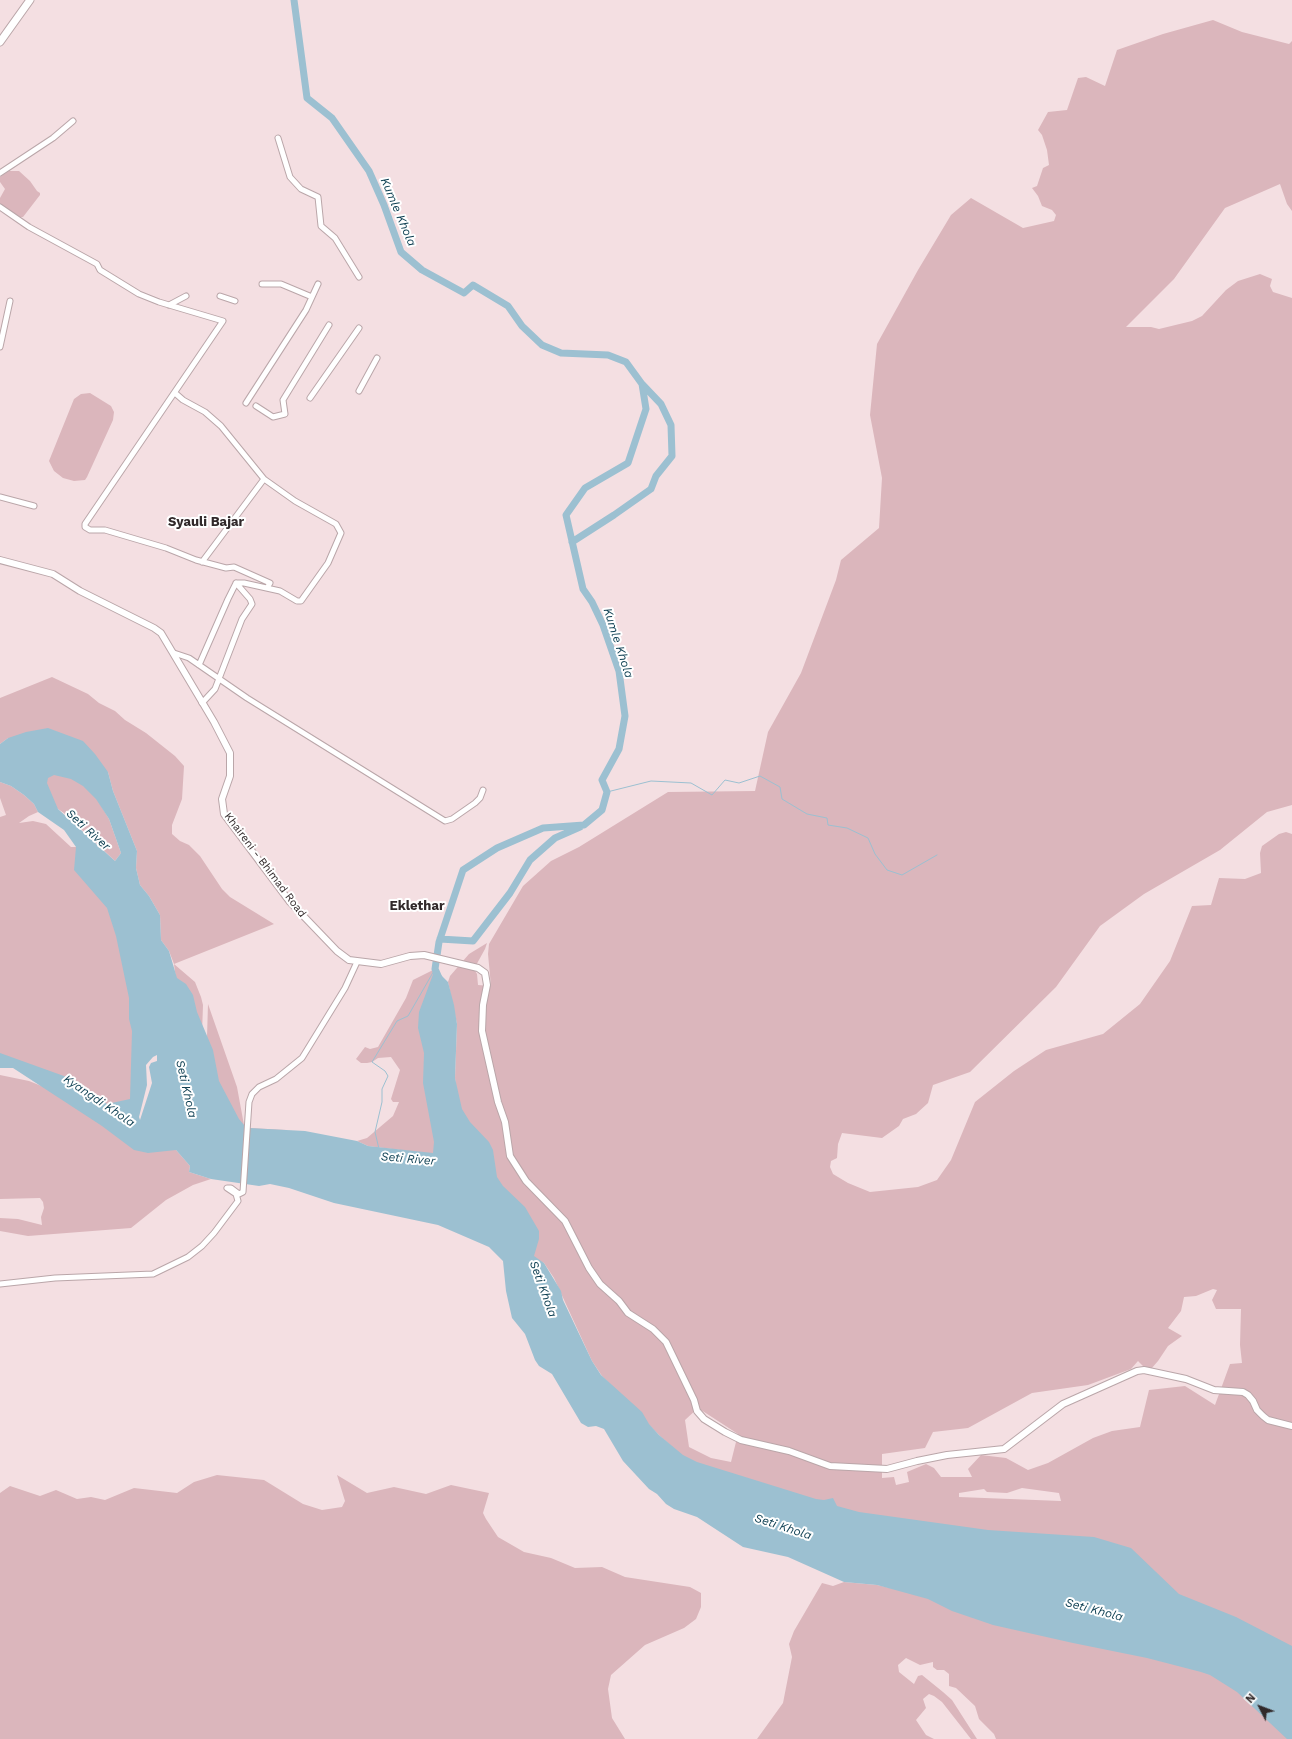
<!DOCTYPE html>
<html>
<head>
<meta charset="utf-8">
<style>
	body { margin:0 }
	#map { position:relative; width:1292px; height:1739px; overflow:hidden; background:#f4dfe2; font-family:"Work Sans",sans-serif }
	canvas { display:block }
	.north { position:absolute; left:1240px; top:1687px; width:40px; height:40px; -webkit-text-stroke:3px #fff; paint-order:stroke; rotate:312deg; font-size:11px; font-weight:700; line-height:16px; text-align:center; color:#31292a }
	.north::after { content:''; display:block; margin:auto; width:14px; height:18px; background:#31292a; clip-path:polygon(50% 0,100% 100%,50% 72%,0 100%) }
</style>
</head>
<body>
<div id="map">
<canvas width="1292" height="1739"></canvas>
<div class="north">N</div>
</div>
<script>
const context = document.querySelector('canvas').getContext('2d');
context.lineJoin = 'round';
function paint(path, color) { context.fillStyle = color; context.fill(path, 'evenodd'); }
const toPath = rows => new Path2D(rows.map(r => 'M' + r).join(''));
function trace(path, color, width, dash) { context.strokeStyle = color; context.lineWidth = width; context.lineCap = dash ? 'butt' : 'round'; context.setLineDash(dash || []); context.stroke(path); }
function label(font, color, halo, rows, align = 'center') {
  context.font = font + ' "Work Sans",sans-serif'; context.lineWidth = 4; context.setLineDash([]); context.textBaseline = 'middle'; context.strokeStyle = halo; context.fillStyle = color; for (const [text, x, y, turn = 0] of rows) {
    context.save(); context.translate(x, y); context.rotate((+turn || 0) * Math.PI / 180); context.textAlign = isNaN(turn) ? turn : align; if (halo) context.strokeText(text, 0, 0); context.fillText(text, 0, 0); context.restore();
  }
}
paint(toPath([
	[1213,20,1242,32,1289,44,1292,41,1292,211,1287,204,1280,184,1225,208,1174,279,1126,327,1151,327,1159,329,1192,321,1202,316,1226,290,1238,281,1260,274,1272,279,1270,286,1273,292,1292,298,1292,805,1267,812,1220,850,1144,894,1100,926,1056,987,970,1072,933,1085,928,1103,916,1114,903,1119,899,1126,882,1138,842,1133,838,1144,837,1158,831,1161,830,1167,833,1174,848,1183,870,1192,918,1187,937,1180,951,1160,975,1102,1014,1071,1046,1050,1103,1034,1140,1004,1170,961,1192,906,1211,905,1219,878,1245,879,1261,873,1260,853,1262,846,1279,834,1286,832,1292,834,1292,1670,695,1468,659,1435,602,1376,592,1361,554,1278,544,1263,528,1254,443,1116,457,1095,455,1078,457,1024,448,982,450,976,469,954,487,943,485,949,474,969,477,974,478,985,491,986,488,954,489,944,523,886,551,861,579,847,668,792,755,791,768,732,801,673,836,580,841,560,879,528,882,478,870,415,877,344,918,270,951,215,971,198,1023,228,1054,221,1056,215,1052,210,1042,206,1038,196,1032,188,1037,186,1043,168,1049,165,1047,150,1042,135,1038,130,1048,112,1067,110,1078,78,1086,77,1105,86,1117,50,1163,34],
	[1213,1289,1217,1290,1212,1300,1216,1309,1241,1309,1240,1345,1242,1363,1230,1364,1215,1405,1185,1386,1149,1390,1140,1427,1112,1431,1093,1438,1048,1463,1028,1470,1006,1458,981,1455,968,1469,972,1477,941,1477,934,1468,926,1464,907,1472,909,1482,896,1485,894,1477,882,1478,882,1454,925,1448,933,1432,968,1428,1032,1393,1088,1385,1131,1369,1138,1361,1143,1366,1151,1369,1158,1361,1168,1346,1182,1336,1168,1328,1181,1311,1184,1297,1196,1296],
	[698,1408,738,1434,731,1462,711,1458,689,1447,685,1420],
	[1022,1488,1059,1493,1061,1501,959,1497,959,1493,984,1489,987,1492,1007,1493],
	[9,171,19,171,30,181,37,191,40,193,40,195,23,217,20,217,0,204,0,198,5,189,0,182,0,177],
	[90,393,111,406,114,412,113,420,87,477,85,480,74,481,63,478,54,471,49,461,74,399,81,394],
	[52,677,88,694,99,703,115,711,125,720,146,733,175,756,184,766,182,799,172,825,172,834,180,841,189,845,200,856,222,889,230,897,274,924,174,964,195,982,201,997,203,1005,202,1033,176,980,174,964,169,951,161,940,160,915,149,896,140,885,136,868,137,851,113,791,108,772,8,738,0,744,0,698],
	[72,757,109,819,121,853,115,861,64,813,0,770],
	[0,782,11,786,24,795,34,804,38,812,29,816,19,823,33,821,46,824,71,847,76,847,99,866,130,969,138,1117,0,1060,0,817,6,815,0,798],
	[435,969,442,1158,433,1154,368,1146,357,1141,367,1138,393,1116,399,1102,393,1102,391,1099,400,1070,391,1057,378,1058,372,1062,367,1063,361,1063,356,1059,365,1047,370,1049,378,1047,406,998,413,980],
	[208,1004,237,1087,244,1125,249,1128,286,1130,241,1140,193,1055,207,1037],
	[0,1075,29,1081,54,1091,176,1150,190,1166,189,1172,211,1179,193,1185,166,1200,131,1228,28,1236,0,1231,0,1218,18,1219,42,1225,41,1217,44,1208,43,1202,40,1198,0,1199],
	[217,1475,264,1480,303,1504,322,1510,342,1507,345,1501,337,1475,367,1493,394,1487,426,1494,451,1485,489,1493,483,1513,486,1519,498,1537,524,1552,551,1558,575,1568,602,1567,625,1577,690,1587,701,1593,701,1607,696,1619,684,1628,645,1645,611,1675,608,1689,612,1718,625,1739,0,1739,0,1493,10,1486,40,1496,56,1490,77,1499,91,1497,105,1500,134,1488,177,1493,194,1482],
	[844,1582,877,1585,1168,1652,1292,1716,1292,1739,996,1739,994,1734,979,1719,975,1706,956,1688,949,1686,949,1674,944,1670,937,1670,933,1667,933,1662,920,1665,906,1658,898,1665,899,1672,914,1684,918,1676,922,1675,943,1692,952,1700,977,1739,971,1739,942,1702,934,1696,929,1694,923,1699,926,1708,916,1720,926,1735,934,1739,757,1739,783,1703,792,1657,789,1644,794,1631,822,1583,833,1586]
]), '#dbb6bc');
paint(toPath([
	[48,728,83,741,95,754,108,772,113,791,137,851,136,868,140,885,149,896,160,915,161,940,169,951,177,978,186,984,193,995,197,1012,213,1050,219,1081,239,1119,244,1125,249,1128,305,1131,357,1141,368,1146,433,1153,434,1142,423,1083,424,1053,418,1028,419,1012,435,969,448,982,454,1005,457,1024,455,1078,462,1109,470,1122,489,1142,493,1150,497,1177,503,1186,525,1207,539,1231,539,1239,534,1256,544,1263,561,1291,563,1300,592,1361,601,1375,642,1412,649,1424,659,1435,683,1455,697,1462,816,1499,824,1500,833,1498,837,1506,859,1512,988,1530,1094,1537,1131,1548,1179,1594,1236,1617,1292,1646,1292,1739,1287,1739,1237,1692,1210,1675,1201,1672,1147,1658,1073,1643,993,1625,952,1611,928,1599,877,1585,844,1582,788,1557,743,1547,697,1517,674,1509,666,1504,657,1494,649,1489,623,1461,604,1429,596,1426,588,1427,581,1423,552,1374,539,1366,535,1360,525,1334,512,1318,506,1291,503,1261,489,1247,438,1225,334,1203,289,1188,270,1184,259,1186,211,1179,189,1172,190,1166,176,1150,148,1153,134,1150,102,1126,13,1068,0,1068,0,1053,75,1080,107,1104,130,1099,132,1031,129,1019,129,998,116,936,107,908,74,870,76,847,64,830,38,812,34,804,24,795,11,786,0,782,0,744,8,738,26,732],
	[54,775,71,779,83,786,96,799,109,819,121,853,115,861,58,809,47,783,48,778],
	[157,1055,157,1061,151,1063,149,1067,152,1083,140,1120,139,1117,147,1085,146,1065,153,1057]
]), '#9cc0d1');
trace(toPath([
	[607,792,651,781,691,783,712,795,725,780,739,783,760,776,780,787,782,799,807,814,827,818,828,825,847,828,868,838,875,854,887,870,902,875,937,855],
	[379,1149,375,1132,382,1102,382,1089,388,1076,385,1071,372,1062,397,1021,408,1016,435,969]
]), '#9cc0d1', 1);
trace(toPath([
	[294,0,307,98,332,118,369,171,384,205,401,252,422,270,464,293,473,285,508,306,522,326,542,345,561,353,608,355,626,362,642,384,646,409,628,463,585,488,566,515,583,589,592,602,603,625,619,671,625,716,619,749,602,780,607,792,602,810,584,825,543,828,497,848,463,870,439,942,435,969,439,978],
	[572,542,614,515,651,489,656,476,672,456,671,425,661,404,642,384],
	[440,939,473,941,510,893,530,860,555,838,580,827]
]), '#9cc0d1', 7);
const minor = toPath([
	[278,138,290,177,301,189,318,197,321,226,335,238,359,277],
	[0,173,53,138,73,121],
	[0,207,29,227,97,264,100,270,139,294,159,302,223,321,85,524,85,527,90,530,105,530,166,548,196,560,226,568,234,567,270,583,267,588],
	[262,284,281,284,312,297],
	[220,296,235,301],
	[169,305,186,296],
	[0,347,10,301],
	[359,391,377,358],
	[175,393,183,400,205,412,221,426,264,479,295,501,336,524,341,533,328,563,301,601,297,601,280,591,244,583,236,583,228,599,199,665],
	[310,398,359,328],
	[246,403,306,310,318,284],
	[256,406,273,417,285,414,283,400,329,325],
	[0,497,34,506],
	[202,562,264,479],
	[174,653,189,658,247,698,445,821,452,819,475,803,480,798,483,790],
	[202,703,215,689,242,619,252,604,250,599,236,583],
	[0,1284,55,1278,153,1274,188,1257,202,1246,214,1233,238,1201,236,1194,227,1188,231,1188,239,1194,243,1192,249,1102,252,1094,259,1087,276,1079,302,1058,345,988,357,962]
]);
const major = toPath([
	[0,560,53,574,80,591,154,628,161,633,214,722,230,753,230,776,222,799,224,814,290,902,337,951,349,960,381,964,410,956,424,955,478,968,485,973,487,985,483,1005,482,1031,498,1102,505,1122,510,1156,526,1181,565,1221,589,1268,600,1284,619,1301,628,1313,653,1329,666,1342,694,1400,697,1411,704,1419,725,1432,741,1440,789,1451,830,1466,887,1469,917,1461,947,1455,1004,1449,1063,1404,1137,1371,1144,1370,1186,1379,1214,1390,1243,1392,1248,1395,1253,1401,1257,1410,1263,1416,1268,1420,1292,1426]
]);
const highway = toPath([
	[0,42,30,0]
]);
trace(minor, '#baa6a9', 7);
trace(major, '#baa6a9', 8);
trace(highway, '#baa6a9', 9);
trace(minor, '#fff', 5);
trace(major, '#fff', 6);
trace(highway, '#fff', 7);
label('11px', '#31292a', '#fff', [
	["Khaireni - Bhimad Road",265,865,53]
]);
label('italic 12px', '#0c3e51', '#fff', [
	["Kumle Khola",398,212,67],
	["Kumle Khola",618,643,72],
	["Seti River",88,830,42],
	["Seti Khola",186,1089,77],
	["Kyangdi Khola",99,1101,34],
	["Seti River",408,1159,5],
	["Seti Khola",543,1289,70],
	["Seti Khola",783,1527,18],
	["Seti Khola",1094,1610,15]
]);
label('bold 13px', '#31292a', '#fff', [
	["Syauli Bajar",206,522],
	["Eklethar",417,906]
]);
</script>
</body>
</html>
